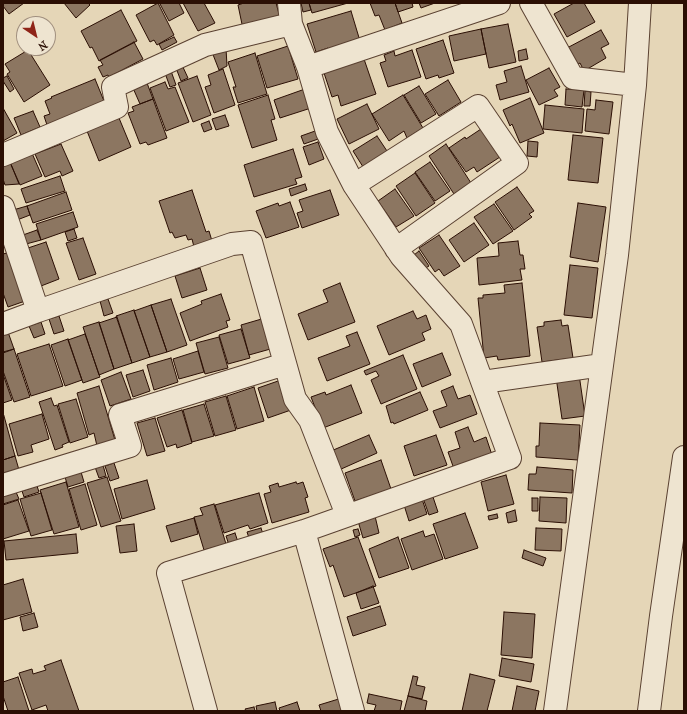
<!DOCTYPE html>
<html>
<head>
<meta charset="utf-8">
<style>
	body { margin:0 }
	#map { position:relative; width:687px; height:714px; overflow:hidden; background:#e5d6b7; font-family:"IM FELL French Canon",serif }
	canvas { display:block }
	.frame { position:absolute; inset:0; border:4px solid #2b0f04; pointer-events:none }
	.north { position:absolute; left:16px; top:16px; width:40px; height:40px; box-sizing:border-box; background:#eee4d0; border:1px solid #a08f7e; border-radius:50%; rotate:145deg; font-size:11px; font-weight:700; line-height:16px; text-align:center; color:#2b0f04 }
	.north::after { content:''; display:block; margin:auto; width:14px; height:18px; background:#8f2418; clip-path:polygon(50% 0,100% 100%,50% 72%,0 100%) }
</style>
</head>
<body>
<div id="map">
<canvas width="687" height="714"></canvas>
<div class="frame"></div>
<div class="north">N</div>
</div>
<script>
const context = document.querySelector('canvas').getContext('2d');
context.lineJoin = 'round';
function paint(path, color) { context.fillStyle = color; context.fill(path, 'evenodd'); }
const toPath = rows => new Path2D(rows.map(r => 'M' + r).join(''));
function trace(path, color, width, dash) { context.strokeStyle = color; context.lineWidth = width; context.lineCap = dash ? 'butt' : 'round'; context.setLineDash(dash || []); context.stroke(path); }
const building = toPath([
	[3,3,24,3,9,14,3,6,3,3],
	[64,3,88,3,90,5,76,18,64,3],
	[158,3,174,35,157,45,154,40,150,42,136,15,158,3],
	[163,3,179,3,184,13,169,21,160,4,163,3],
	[183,3,204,3,215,23,198,31,183,3],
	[244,3,276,3,281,21,243,29,238,5,244,3],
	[301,3,309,3,311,10,303,12,301,3],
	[309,3,348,3,312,13,309,3],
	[370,3,395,3,402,23,385,30,379,15,375,16,370,3],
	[395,3,412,3,413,7,398,12,395,3],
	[419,3,435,3,421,8,419,3],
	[574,3,584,3,595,22,567,37,554,14,574,3],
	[121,10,137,41,99,61,92,47,90,48,81,31,121,10],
	[351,11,360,41,329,50,328,48,316,52,307,24,351,11],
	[508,24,516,62,489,68,481,29,508,24],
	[481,29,486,54,454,61,449,36,481,29],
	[601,30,609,44,601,48,606,58,584,71,580,63,576,65,567,48,601,30],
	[174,37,177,42,162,50,159,44,174,37],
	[443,40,454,73,439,78,438,75,426,79,416,49,443,40],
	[134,42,143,59,109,77,108,75,103,77,98,67,103,65,100,60,134,42],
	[288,46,298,79,267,88,257,56,288,46],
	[226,48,227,66,219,70,212,52,226,48],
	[526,49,528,59,519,61,518,51,526,49],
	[28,50,50,85,24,102,7,74,10,72,5,64,28,50],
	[412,50,421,77,388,87,380,63,386,61,384,55,394,51,395,56,412,50],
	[255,53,267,94,238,103,233,87,236,87,228,62,255,53],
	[364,59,376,94,341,106,338,95,332,97,324,73,364,59],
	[182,65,188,78,181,81,176,68,182,65],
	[521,66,529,92,500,100,496,85,507,82,504,71,521,66],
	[549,68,560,87,554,90,558,96,539,105,526,80,549,68],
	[223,69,235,105,214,113,205,87,211,85,208,75,223,69],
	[171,71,176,85,170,87,165,73,171,71],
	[7,76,14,89,10,92,3,81,3,78,7,76],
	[197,76,211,115,193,122,178,83,197,76],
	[95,79,104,101,47,125,44,116,50,114,45,101,52,98,51,97,95,79],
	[448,80,461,102,439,116,425,94,448,80],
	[165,82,168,89,175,87,189,122,166,131,150,88,165,82],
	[147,83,153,99,140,104,133,88,147,83],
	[419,86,436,114,421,123,404,95,419,86],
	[305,89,311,108,280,118,274,100,305,89],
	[566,89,584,90,582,107,565,105,566,89],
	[585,91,591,92,590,106,584,106,585,91],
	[268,95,275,119,271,120,277,140,252,148,238,105,268,95],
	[403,95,423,128,407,138,404,131,389,141,372,114,403,95],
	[530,98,544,133,520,143,512,124,510,126,503,110,530,98],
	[153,99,167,138,148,145,146,142,140,144,128,113,134,111,132,107,153,99],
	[596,100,613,102,609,134,585,131,587,109,595,110,596,100],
	[367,104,379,129,349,144,337,119,367,104],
	[545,105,584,109,582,133,543,129,545,105],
	[3,108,17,133,3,141,3,108],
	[33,111,40,127,21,135,14,118,33,111],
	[225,115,229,126,216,130,212,119,225,115],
	[119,118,131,147,99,161,87,131,119,118],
	[209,121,212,129,204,132,201,124,209,121],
	[484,127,503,155,477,172,474,167,466,172,449,148,465,137,466,139,484,127],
	[318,130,321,138,304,144,301,136,318,130],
	[573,135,603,138,598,183,568,180,573,135],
	[377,136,389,154,365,170,353,151,377,136],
	[528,141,538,142,537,157,527,156,528,141],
	[318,142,324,159,309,165,303,147,318,142],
	[61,144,73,171,62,176,60,171,45,177,35,154,61,144],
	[446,144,471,183,454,194,429,156,446,144],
	[293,149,302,177,295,179,297,184,254,197,244,165,293,149],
	[31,151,42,176,20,185,9,160,31,151],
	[10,162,19,184,5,185,3,179,3,165,10,162],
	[430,162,450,191,435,201,415,172,430,162],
	[415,173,435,203,416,216,396,186,415,173],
	[60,176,65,191,26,203,21,189,60,176],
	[305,184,307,190,291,196,289,189,305,184],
	[517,187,534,211,529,214,532,217,514,230,495,202,517,187],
	[395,189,414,216,396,227,378,201,395,189],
	[192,190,206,232,209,231,212,241,194,247,192,239,188,240,186,235,175,238,172,232,170,233,159,201,192,190],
	[330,190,339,215,302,228,297,213,303,211,299,200,330,190],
	[66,192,72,210,33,223,27,206,66,192],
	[290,202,299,227,266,238,256,211,278,203,279,206,290,202],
	[578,203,606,207,598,262,570,257,578,203],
	[494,204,513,231,493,244,474,217,494,204],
	[27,206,30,215,17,220,13,210,27,206],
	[73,212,78,227,41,240,36,224,73,212],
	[474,223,489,245,464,262,449,240,474,223],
	[74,229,77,238,68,241,65,232,74,229],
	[37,230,41,240,26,244,23,235,37,230],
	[439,235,460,266,444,276,439,269,435,272,419,248,439,235],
	[83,238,96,274,79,280,66,243,83,238],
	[518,241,520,255,523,255,525,269,520,269,522,280,479,285,477,258,499,256,498,243,518,241],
	[46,242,59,279,41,286,28,248,46,242],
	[419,251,429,266,424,269,414,255,419,251],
	[11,252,28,300,8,307,3,293,3,254,11,252],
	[570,265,598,268,592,318,564,315,570,265],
	[200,268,207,290,182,298,175,276,200,268],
	[340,283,355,322,308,340,298,314,328,302,323,290,340,283],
	[522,283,530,356,498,360,497,356,484,358,478,298,483,298,483,295,505,293,504,285,522,283],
	[221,294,230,320,226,321,228,327,190,341,180,313,202,304,201,301,221,294],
	[108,299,113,313,104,316,100,301,108,299],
	[171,299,187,345,167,352,151,305,171,299],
	[151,305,167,352,150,357,134,311,151,305],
	[134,310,150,357,132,363,116,316,134,310],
	[413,311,417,319,426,315,431,329,422,333,425,340,389,355,377,326,413,311],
	[59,316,64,331,54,334,49,319,59,316],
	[117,317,132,363,114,369,99,323,117,317],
	[265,318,274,348,249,355,241,325,265,318],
	[561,320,562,326,568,325,573,358,542,362,537,327,544,326,544,322,561,320],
	[41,322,45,334,34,338,29,326,41,322],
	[99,322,114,369,99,375,83,327,99,322],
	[241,329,250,358,228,364,219,335,241,329],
	[8,332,14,349,3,352,3,333,8,332],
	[357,332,370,364,327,381,318,358,350,346,346,336,357,332],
	[85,334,100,377,83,383,68,340,85,334],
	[219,337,228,368,205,374,196,343,219,337],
	[68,339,82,380,65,386,51,345,68,339],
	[49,344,63,386,31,396,17,354,49,344],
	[14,349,30,397,14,402,3,371,3,353,14,349],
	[198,351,204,372,179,379,173,359,198,351],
	[442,353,451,375,422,387,413,364,442,353],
	[403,355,417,389,381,404,371,380,379,376,376,371,366,375,364,371,403,355],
	[171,358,178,382,154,390,147,365,171,358],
	[143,370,150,391,133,397,126,375,143,370],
	[121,372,131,399,110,406,101,380,121,372],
	[3,374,12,400,3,403,3,374],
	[579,374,585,416,562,419,556,377,579,374],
	[281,380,291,410,268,418,258,388,281,380],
	[351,385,362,413,323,428,311,397,325,392,326,395,351,385],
	[99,386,115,440,97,446,94,433,89,435,77,393,99,386],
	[453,386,458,399,470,395,477,414,440,428,433,411,447,406,441,391,453,386],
	[254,387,264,421,237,429,227,396,254,387],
	[420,392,428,410,394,424,393,422,391,423,386,406,420,392],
	[226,396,236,430,215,436,205,402,226,396],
	[51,398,54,406,57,405,69,442,62,445,63,447,55,450,39,402,51,398],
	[76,399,88,437,70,443,58,404,76,399],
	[204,404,214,436,192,442,183,410,204,404],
	[182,410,192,443,177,448,176,444,167,447,157,418,182,410],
	[42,414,49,439,31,445,33,452,18,456,9,424,42,414],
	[4,416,15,456,3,460,3,417,4,416],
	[155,418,165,451,147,456,137,423,155,418],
	[540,423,580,425,578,460,536,457,536,446,539,446,540,423],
	[468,427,474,442,486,437,492,455,454,469,448,452,460,448,455,432,468,427],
	[369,435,377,453,339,470,331,451,369,435],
	[436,435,447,465,414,476,404,446,436,435],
	[15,456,19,470,3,475,3,460,15,456],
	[381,460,391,489,355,501,345,473,381,460],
	[114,463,119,478,110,481,105,466,114,463],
	[103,465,106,476,99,478,95,467,103,465],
	[537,467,573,470,572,493,528,490,529,474,536,474,537,467],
	[81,472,84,482,68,487,65,477,81,472],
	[506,475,514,504,488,511,481,482,506,475],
	[107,477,121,521,101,527,87,483,107,477],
	[147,480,155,509,122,519,114,489,147,480],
	[66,482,79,527,54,534,40,490,66,482],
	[296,482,297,484,303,482,308,497,305,498,309,512,272,523,264,494,271,492,269,486,278,483,279,487,296,482],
	[85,484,97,525,81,530,69,489,85,484],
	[37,486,39,492,24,497,22,491,37,486],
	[16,492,19,499,3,504,3,496,16,492],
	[41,493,52,530,31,536,20,499,41,493],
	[259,493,268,523,250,529,248,525,224,533,215,505,259,493],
	[432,494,438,512,429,515,423,498,432,494],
	[540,497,567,498,566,523,539,521,540,497],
	[532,498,538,498,538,511,532,511,532,498],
	[422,499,427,514,409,521,404,505,422,499],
	[18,500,29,531,3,539,3,505,18,500],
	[214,504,226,544,204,550,194,517,203,515,200,508,214,504],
	[515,510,517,521,508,523,506,513,515,510],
	[465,513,478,548,445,559,433,524,465,513],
	[497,514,498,518,489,520,488,516,497,514],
	[375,516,379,533,363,538,358,521,375,516],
	[194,518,198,534,171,542,166,526,194,518],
	[134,524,137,551,120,553,116,526,134,524],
	[261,528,263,534,249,538,247,532,261,528],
	[536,528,562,529,561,551,535,550,536,528],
	[358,529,360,535,355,537,353,530,358,529],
	[423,531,425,537,434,534,443,559,412,570,401,539,423,531],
	[235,533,238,542,229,545,226,536,235,533],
	[76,534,78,553,6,560,4,541,76,534],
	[358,537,376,586,344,597,333,565,330,567,323,549,358,537],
	[398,537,409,568,379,578,369,549,398,537],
	[524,550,546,558,543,566,522,558,524,550],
	[23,579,32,612,3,620,3,585,23,579],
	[373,586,379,603,361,609,356,593,373,586],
	[380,606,386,625,353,636,347,617,380,606],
	[504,612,535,614,532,658,501,655,504,612],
	[34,613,38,627,23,631,20,617,34,613],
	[502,658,534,664,531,682,499,676,502,658],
	[61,660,79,711,48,711,46,705,32,710,19,673,32,669,33,674,46,670,44,666,61,660],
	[470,674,495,680,487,711,462,711,470,674],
	[413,676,418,677,416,685,425,687,422,699,408,696,413,676],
	[18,677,29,711,8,711,3,696,3,682,18,677],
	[517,686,539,691,535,711,512,711,517,686],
	[369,694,402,701,400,711,374,711,376,705,367,703,369,694],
	[408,696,427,701,425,711,404,711,408,696],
	[342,698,346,711,321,711,319,705,342,698],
	[275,702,277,711,257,711,256,706,275,702],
	[297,702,300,711,280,711,279,708,297,702],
	[254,707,255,711,246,711,245,709,254,707]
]);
paint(building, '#8c7661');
trace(building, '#2b0f04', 1);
const minor = toPath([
	[531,3,573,78,635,85],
	[308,67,499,3],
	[3,155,117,107,113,87,205,45,291,24],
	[354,185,478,106,517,163,396,249],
	[3,207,38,311,232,244,251,242,295,399,310,420,347,515],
	[3,324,38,311],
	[483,382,602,365],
	[3,485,130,446,120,415,285,364],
	[304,531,353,711],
	[206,711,168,573,304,531,510,458,461,324,401,256,354,185,327,132,308,67,291,24,289,3],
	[555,711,617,255,635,85,640,3],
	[649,711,661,616,684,457]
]);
trace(minor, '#5a4131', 24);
trace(minor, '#eee4d0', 22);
</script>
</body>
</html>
